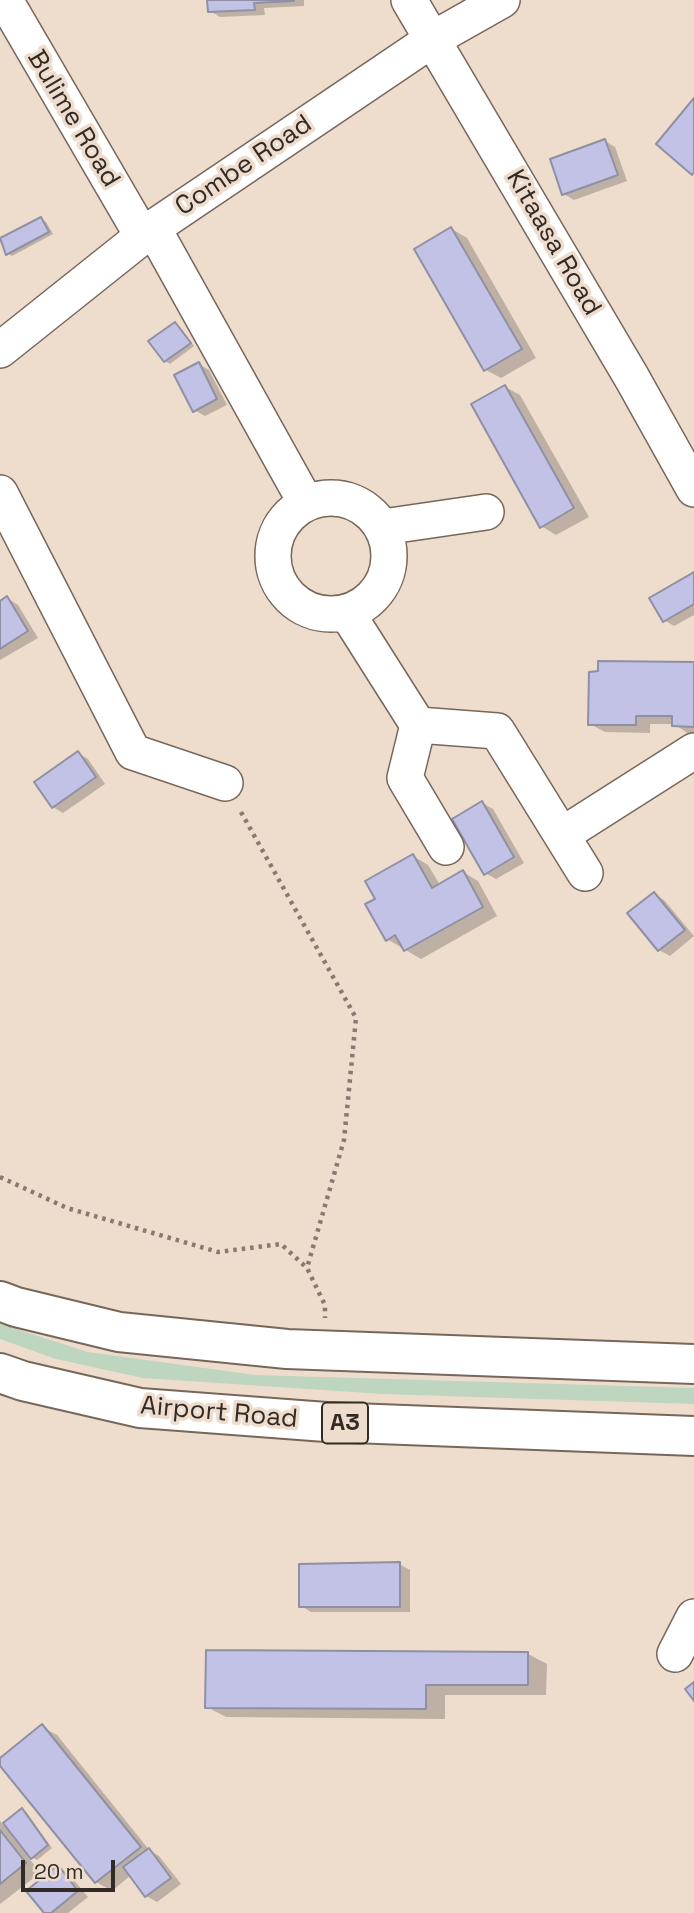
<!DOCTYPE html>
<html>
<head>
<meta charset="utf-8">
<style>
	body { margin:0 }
	#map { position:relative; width:694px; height:1913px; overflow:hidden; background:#eedccd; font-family:"Space Grotesk",sans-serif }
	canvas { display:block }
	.scale { position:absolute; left:21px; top:1860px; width:94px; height:32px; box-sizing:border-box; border:4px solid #312a25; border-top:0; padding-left:9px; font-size:21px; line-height:24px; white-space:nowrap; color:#312a25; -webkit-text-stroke:5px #eedccd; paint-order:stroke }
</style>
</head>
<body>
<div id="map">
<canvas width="694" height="1913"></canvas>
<div class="scale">20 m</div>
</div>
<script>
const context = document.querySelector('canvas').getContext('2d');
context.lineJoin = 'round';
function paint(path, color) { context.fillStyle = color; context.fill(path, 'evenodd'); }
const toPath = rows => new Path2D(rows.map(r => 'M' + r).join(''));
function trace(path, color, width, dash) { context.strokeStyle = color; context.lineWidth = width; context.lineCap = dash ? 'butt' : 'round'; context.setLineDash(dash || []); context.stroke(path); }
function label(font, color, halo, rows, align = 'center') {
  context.font = font + ' "Space Grotesk",sans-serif'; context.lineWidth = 7; context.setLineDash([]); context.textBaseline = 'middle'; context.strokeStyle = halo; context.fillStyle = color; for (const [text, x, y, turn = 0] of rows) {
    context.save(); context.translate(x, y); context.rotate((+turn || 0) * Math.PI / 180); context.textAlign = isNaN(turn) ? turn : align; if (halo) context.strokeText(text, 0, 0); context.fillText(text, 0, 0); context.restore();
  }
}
paint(toPath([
	[0,1324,88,1352,255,1375,694,1388,694,1404,383,1394,143,1378,56,1359,0,1339]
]), '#bed5bf');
paint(toPath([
	[209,0,304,0,304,6,264,8,265,15,220,17,210,11],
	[605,141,615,147,627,181,574,200,564,194],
	[41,219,46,222,53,234,12,256,7,253,0,240],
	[452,229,467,238,536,358,501,378,486,370],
	[175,324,180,327,194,346,170,364,165,361,151,342],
	[199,364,209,370,227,405,205,416,194,410],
	[505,387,520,395,589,517,556,535,541,526],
	[694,574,694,615,674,626,664,620],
	[7,598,18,605,38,638,0,660,0,603],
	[694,664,694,734,689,734,674,724,650,724,650,733,605,732,590,724],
	[78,753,88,759,105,784,63,813,53,807],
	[482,803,493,809,524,863,496,879,485,873],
	[413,856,428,865,440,885,463,872,478,881,497,916,421,959,387,939,377,899],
	[654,894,664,900,694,936,670,956,659,950],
	[399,1564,410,1570,410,1612,311,1612,301,1606],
	[528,1654,547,1664,546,1695,445,1695,445,1719,226,1717,207,1707],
	[42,1727,57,1735,150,1851,159,1856,181,1884,157,1902,146,1896,131,1875,112,1891,96,1882,0,1763,0,1761],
	[22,1810,27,1813,52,1848,37,1860,26,1854,40,1873,0,1904,0,1821,3,1825],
	[58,1867,68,1873,88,1897,68,1913,46,1913]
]), '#0003');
const building = toPath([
	[207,0,294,0,294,1,254,3,255,10,208,12,207,0],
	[694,98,694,172,692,175,656,144,694,98],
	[605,139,618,175,562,195,550,159,605,139],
	[41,217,49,232,6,255,0,238,41,217],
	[451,227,522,349,484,371,414,249,451,227],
	[175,322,191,343,164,362,148,341,175,322],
	[199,362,217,399,193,412,174,375,199,362],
	[505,385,574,508,540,528,471,404,505,385],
	[694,572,694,604,663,622,649,598,694,572],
	[7,596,28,631,0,649,0,601,7,596],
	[598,661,694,662,694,727,672,726,672,716,636,716,636,725,588,725,589,672,598,671,598,661],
	[78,751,96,777,52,808,34,782,78,751],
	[482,801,514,857,484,875,452,819,482,801],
	[413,854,432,888,463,870,483,907,404,951,395,935,386,941,365,904,375,899,365,881,413,854],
	[654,892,685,930,658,951,627,913,654,892],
	[400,1562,400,1607,299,1607,299,1564,400,1562],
	[206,1650,528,1652,528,1685,426,1685,426,1709,205,1708,206,1650],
	[694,1682,694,1701,685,1689,694,1682],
	[42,1724,141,1847,95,1883,0,1766,0,1758,42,1724],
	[22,1808,48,1845,31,1859,3,1823,22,1808],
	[0,1830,26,1863,0,1884,0,1830],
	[149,1848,171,1878,145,1897,123,1867,149,1848],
	[58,1865,78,1891,51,1913,44,1913,26,1891,58,1865]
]);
paint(building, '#c1c2e6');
trace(building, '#8f90a3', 2);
const minor = toPath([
	[5,0,143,237],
	[409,0,632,378,694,489],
	[153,228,306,503],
	[0,350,153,228,433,39,502,0],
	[0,493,133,752,225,783],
	'273 556a58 58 0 1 1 116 0a58 58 0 1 1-116 0Z',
	[383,527,486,512],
	[347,613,418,725,497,731,585,873],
	[418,725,405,778,446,847],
	[562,835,694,751],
	[675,1654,694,1617]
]);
const highway = toPath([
	[0,1301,16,1307,119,1332,287,1349,694,1364],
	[0,1373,23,1381,140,1408,326,1422,694,1436]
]);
trace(minor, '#77675a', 38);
trace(highway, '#77675a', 42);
trace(toPath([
	[241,812,356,1018,344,1140,307,1268],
	[0,1177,67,1208,218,1252,281,1244,307,1268,325,1305,325,1318]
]), '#867a71', 4.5, [3.5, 5]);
trace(minor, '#fff', 35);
trace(highway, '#fff', 38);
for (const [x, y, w] of [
	[345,1423,46]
]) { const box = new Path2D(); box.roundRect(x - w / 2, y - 20.5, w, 41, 5); context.fillStyle = '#eedccd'; context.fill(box); trace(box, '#312a25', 2); }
label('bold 24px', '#312a25', null, [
	["A3",345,1423]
]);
label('26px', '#312a25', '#eedccd', [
	["Bulime Road",73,119,59],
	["Combe Road",244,166,-34],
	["Kitaasa Road",553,243,60],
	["Airport Road",219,1413,5]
]);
</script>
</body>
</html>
